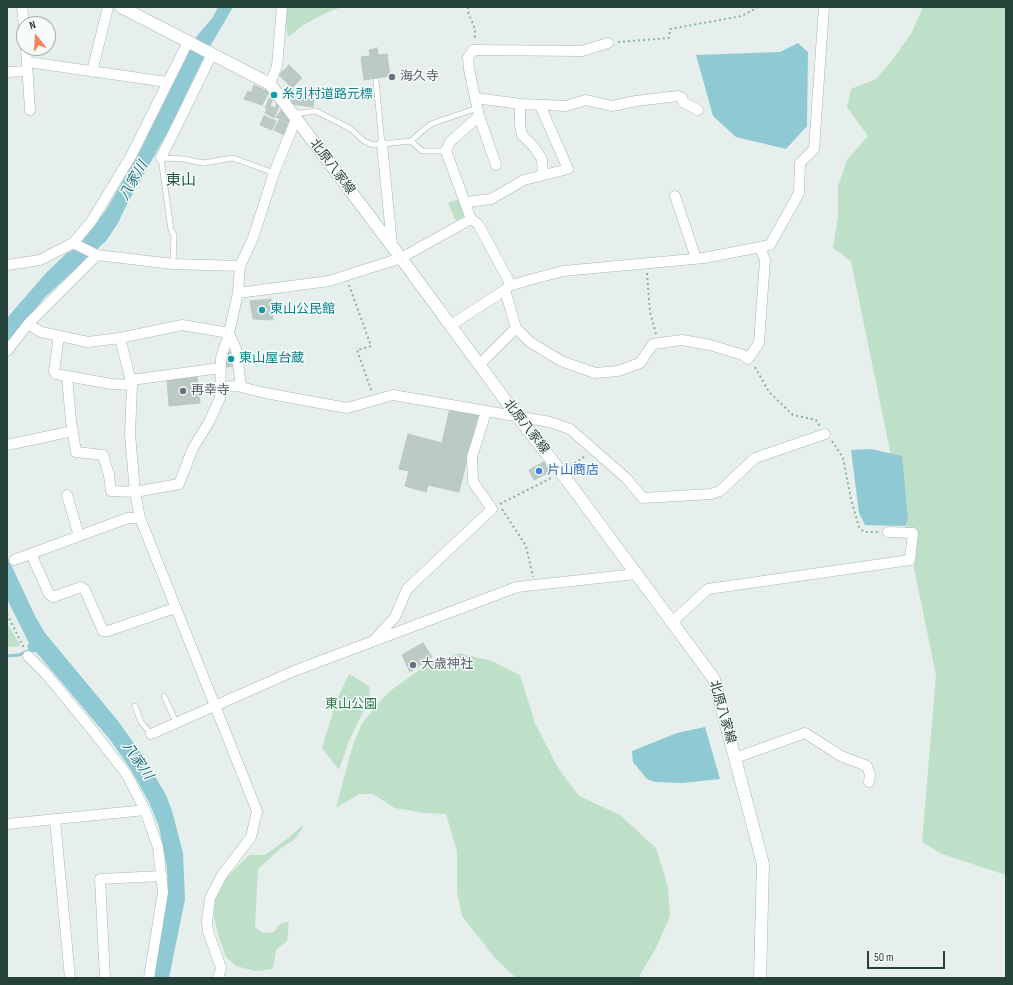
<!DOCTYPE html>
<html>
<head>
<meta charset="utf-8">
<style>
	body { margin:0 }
	#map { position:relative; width:1013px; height:985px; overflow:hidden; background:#e6efeb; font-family:"Sofia Sans Condensed",sans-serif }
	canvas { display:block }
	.frame { position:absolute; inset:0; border:8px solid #24423a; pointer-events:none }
	.north { position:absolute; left:16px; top:16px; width:40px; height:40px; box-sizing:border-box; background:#f7fbf9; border:1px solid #a3b1ad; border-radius:50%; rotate:343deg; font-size:11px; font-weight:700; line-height:16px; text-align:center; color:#24423a }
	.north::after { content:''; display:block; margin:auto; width:14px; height:18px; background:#f4845f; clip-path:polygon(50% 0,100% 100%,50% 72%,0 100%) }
	.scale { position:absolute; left:867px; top:951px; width:78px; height:18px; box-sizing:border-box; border:2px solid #24423a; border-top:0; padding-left:5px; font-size:12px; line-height:14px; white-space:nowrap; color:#24423a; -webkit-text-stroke:3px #f7fbf9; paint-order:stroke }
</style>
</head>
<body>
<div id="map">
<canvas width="1013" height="985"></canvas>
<div class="frame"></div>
<div class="north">N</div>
<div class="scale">50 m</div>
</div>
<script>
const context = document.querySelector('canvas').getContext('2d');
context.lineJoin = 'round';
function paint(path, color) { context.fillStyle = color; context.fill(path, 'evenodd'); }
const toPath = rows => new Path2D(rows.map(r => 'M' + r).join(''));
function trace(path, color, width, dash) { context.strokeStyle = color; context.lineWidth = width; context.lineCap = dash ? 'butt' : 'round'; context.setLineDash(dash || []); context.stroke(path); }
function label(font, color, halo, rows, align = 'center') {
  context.font = font + ' "Sofia Sans Condensed","Noto Sans JP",sans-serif'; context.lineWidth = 3; context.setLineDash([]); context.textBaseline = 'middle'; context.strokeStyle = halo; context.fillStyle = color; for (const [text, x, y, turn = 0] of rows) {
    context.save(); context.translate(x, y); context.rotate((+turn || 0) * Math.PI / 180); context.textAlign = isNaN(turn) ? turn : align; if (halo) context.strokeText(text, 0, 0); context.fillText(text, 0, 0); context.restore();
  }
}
paint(toPath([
	[288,7,344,7,332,10,303,25,288,37,284,14],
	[923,7,1006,7,1006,875,942,854,922,842,936,675,851,261,833,248,838,217,838,186,847,160,868,136,847,107,851,89,876,79,894,58,912,32],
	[459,199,468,214,461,222,455,219,448,203],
	[7,623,20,644,19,646,7,647],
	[459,653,492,661,520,675,535,723,558,768,579,796,620,815,656,848,668,887,670,916,656,948,638,978,516,978,494,957,462,916,457,892,457,851,446,814,424,813,395,808,373,794,359,794,336,808,352,748,361,725,376,706,390,691,422,668],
	[349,674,369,686,370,697,349,741,339,770,322,748,337,699],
	[302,826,303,828,294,840,281,848,258,869,255,927,263,933,274,932,280,924,289,921,287,941,276,950,273,969,255,971,236,966,226,957,219,938,214,917,215,897,224,880,249,855,265,855,287,839]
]), '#bfe0c8');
paint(toPath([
	[218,7,233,7,205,55,170,128,128,202,118,223,106,241,45,297,7,344,7,318,47,272,67,253,76,249,106,210,139,153,196,37,213,17],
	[798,43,808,52,807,126,786,149,736,137,713,116,696,55,780,52],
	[871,449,902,456,908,520,905,526,865,525,859,513,851,450],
	[7,556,35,616,45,633,118,721,143,756,166,795,172,811,183,853,185,899,169,978,155,978,155,959,164,920,168,891,167,868,159,827,149,802,131,770,111,741,36,652,30,652,27,646,29,643,7,599],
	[705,727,720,779,683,783,655,782,647,779,633,762,632,751,677,733]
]), '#8ec9d4');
trace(toPath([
	[7,656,19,655,32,649]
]), '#8ec9d4', 3);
const building = toPath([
	[377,48,378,55,387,54,390,76,364,80,361,57,370,56,369,50,377,48],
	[289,65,302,78,292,88,279,75,289,65],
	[254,85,269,92,262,105,244,99,248,91,251,93,254,85],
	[291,88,293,90,287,98,284,96,291,88],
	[271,95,274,96,270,106,275,108,277,103,280,104,274,118,265,113,267,109,265,108,271,95],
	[292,96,314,99,313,107,291,104,292,96],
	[283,108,290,119,288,123,276,117,283,108],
	[264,116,276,121,272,130,260,125,264,116],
	[279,120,289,125,284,135,274,130,279,120],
	[271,299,273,320,253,319,250,301,271,299],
	[225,352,236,352,236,366,225,367,225,352],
	[197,376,200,403,169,406,167,379,197,376],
	[450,408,478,415,459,492,428,485,426,492,405,486,409,471,399,469,408,434,442,443,450,408],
	[544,462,549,472,534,480,529,470,544,462],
	[423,643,432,657,410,672,402,655,423,643]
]);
paint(building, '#bbcac4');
trace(building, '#b8c9c2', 1);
const lane = toPath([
	[376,81,382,144],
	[293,114,316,111,351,129,364,141,373,145,411,141,422,151,446,151],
	[411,141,428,126,436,122,478,108],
	[173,264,174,235,171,230,161,158,184,159,203,163,233,158,274,173],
	[164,696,176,722],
	[135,706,141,722,151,734]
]);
const street = toPath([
	[22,7,24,26],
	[26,48,30,110],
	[28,62,167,82],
	[7,72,27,71],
	[92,72,108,7],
	[270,84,277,66,282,7],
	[476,98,520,104,566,106,586,100,612,106,636,101,678,96,682,98,683,102,698,110],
	[520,104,520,125,522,135,534,147,542,159,543,175],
	[479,116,450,142,446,151,471,219,478,224,511,285],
	[382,144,392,245],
	[161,158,212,54],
	[496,165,479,116,469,69,468,58,473,50,582,51,608,43],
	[675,196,696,258],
	[466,202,491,199,524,180,568,169,540,105],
	[73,243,97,255,173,264,240,266],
	[760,247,765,260,759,343,748,359,743,355,710,345,682,340,653,344,640,363,618,371,595,373,561,361,530,342,516,328,505,290,509,286,529,280,563,271,704,258,760,247,770,245,799,193,800,163,814,149,824,7],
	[7,265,40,260,73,243,91,222,131,156,188,42],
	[238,293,329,281,401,258,471,219],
	[28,324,41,332,88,342,120,338,182,325,229,333,236,349,241,387],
	[451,325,505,290],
	[59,336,54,371,56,374,111,384,132,385],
	[7,351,28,324,97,255],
	[479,365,516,328],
	[67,377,71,421,76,452,103,455,109,475,111,491,135,492,130,434,132,385,120,338],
	[131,380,220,368],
	[221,387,237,386,265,393,347,408,393,395,550,422,570,429,626,478,643,498,711,494,720,491,755,458,825,434],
	[7,445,73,431],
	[67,495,79,536],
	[31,554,49,594,53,597,81,587,85,590,103,631,108,631,175,608],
	[14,560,128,518,140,518],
	[672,622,708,589,910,560,913,533,888,532],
	[375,639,395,617,407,589,492,509,473,482,472,457,486,412],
	[28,656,47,675,93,731,127,775,145,810,158,847,163,892,149,978],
	[151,734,294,671,517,587,636,574],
	[735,758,805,733,841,756,867,766,870,775,869,782],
	[55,820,70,978],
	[7,824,145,810],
	[105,978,100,879,162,876],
	[218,978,221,968,208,931,207,921,210,898,222,875,251,837,257,811,140,518,135,492,179,484,193,448,209,422,220,398,221,358,229,333,238,293,240,266,253,238,274,173,296,119]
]);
const secondary = toPath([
	[121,7,270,84,401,258,517,416,561,472,714,679,763,864,760,978]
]);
trace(lane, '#a8b8b2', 6);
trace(street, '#a8b8b2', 11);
trace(secondary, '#a4bbb3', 13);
trace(toPath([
	[468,7,468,12,475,29,475,40],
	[618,42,669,38,670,29,742,16,758,7],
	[647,273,650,312,656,334],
	[349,285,371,346,357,350,372,392],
	[755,367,769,392,793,415,816,420,820,427],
	[832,441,843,458,851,499,859,527,864,532,879,532],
	[570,466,587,455],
	[500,504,551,478],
	[502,509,526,546,533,577],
	[7,614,24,648]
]), '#86b3a5', 2, [2, 3]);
trace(lane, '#fff', 5);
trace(street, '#fff', 10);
trace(secondary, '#fff', 12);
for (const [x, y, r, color] of [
	[392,77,4,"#6b7280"],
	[274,95,4,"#0f9aa8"],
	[262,310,4,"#0f9aa8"],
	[231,359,4,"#0f9aa8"],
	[183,391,4,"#6b7280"],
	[539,471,4,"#3f7fe0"],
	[413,665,4,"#6b7280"]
]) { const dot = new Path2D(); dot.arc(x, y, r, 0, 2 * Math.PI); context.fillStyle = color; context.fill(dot); trace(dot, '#f7fbf9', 1.5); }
label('13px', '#5b616d', '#f7fbf9', [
	["海久寺",400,77],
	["再幸寺",191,391],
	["大歳神社",421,665]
], 'left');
label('13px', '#0d838f', '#f7fbf9', [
	["糸引村道路元標",282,95],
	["東山公民館",270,310],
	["東山屋台蔵",239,359]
], 'left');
label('13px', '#24423a', '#f7fbf9', [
	["北原八家線",332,167,53],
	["北原八家線",526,427,52],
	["北原八家線",722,712,74]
]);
label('13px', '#366cbe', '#f7fbf9', [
	["片山商店",547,471]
], 'left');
label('13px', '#2d7a4b', '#f7fbf9', [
	["東山公園",351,705]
]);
label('italic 14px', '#1c6f80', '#f7fbf9', [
	["八家川",134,181,-60],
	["八家川",137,761,55]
]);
label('15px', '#1f5548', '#f7fbf9', [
	["東山",181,181]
]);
</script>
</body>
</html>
